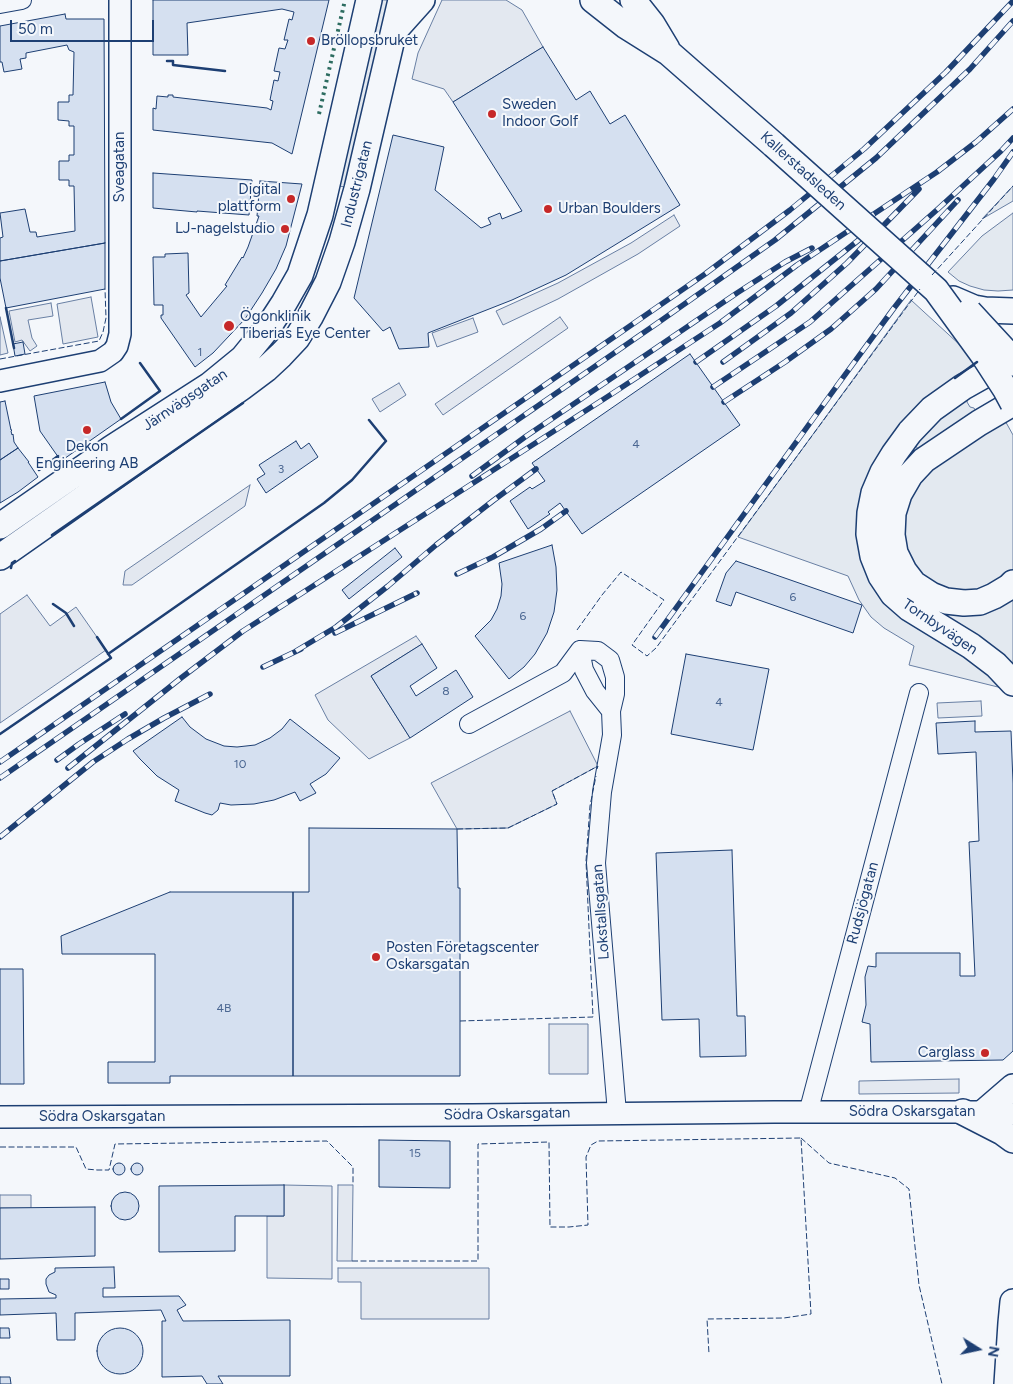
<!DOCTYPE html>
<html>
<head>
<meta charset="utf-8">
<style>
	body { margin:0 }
	#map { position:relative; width:1013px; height:1384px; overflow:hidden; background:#f4f7fb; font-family:Figtree,sans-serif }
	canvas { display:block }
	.north { position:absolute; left:953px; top:1324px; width:50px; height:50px; -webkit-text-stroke:4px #f4f7fb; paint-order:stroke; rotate:100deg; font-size:14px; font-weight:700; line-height:20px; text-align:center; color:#1d3f73 }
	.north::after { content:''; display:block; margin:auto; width:18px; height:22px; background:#1d3f73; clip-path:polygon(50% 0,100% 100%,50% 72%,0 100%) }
	.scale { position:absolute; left:10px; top:20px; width:144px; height:22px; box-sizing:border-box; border:2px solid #1d3f73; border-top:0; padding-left:6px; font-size:15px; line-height:18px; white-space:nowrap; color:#1d3f73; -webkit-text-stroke:4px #f4f7fb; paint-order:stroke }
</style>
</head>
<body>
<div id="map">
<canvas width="1013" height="1384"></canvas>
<div class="north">N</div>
<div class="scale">50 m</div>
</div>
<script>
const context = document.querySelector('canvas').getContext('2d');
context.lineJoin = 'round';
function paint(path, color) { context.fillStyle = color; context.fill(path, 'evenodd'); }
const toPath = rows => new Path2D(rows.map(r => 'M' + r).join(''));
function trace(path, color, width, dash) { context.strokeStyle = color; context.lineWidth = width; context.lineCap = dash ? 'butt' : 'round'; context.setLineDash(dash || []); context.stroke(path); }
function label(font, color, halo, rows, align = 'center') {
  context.font = font + ' Figtree,sans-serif'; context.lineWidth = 4; context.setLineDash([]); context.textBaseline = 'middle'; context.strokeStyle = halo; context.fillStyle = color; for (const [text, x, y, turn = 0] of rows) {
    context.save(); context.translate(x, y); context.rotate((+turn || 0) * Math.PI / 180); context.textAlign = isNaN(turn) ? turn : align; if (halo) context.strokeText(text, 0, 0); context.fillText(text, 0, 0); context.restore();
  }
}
const green = toPath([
	[376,0,391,0,345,187,339,186,376,0],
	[1013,186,1013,201,982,219,1013,186],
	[1013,213,1013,290,998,291,984,290,970,286,959,281,948,272,982,236,1013,213],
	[911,300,960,345,974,364,939,390,861,495,857,512,858,535,862,562,871,582,992,673,1006,689,909,665,914,646,884,628,871,617,859,600,848,576,738,537,911,300],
	[968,398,967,402,970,407,974,408,977,413,920,451,912,442,925,428,968,398],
	[1003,417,1013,435,1013,571,1001,582,974,592,947,590,927,581,913,568,901,535,905,501,930,467,1003,417],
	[1013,595,1013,669,939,616,942,609,1013,595]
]);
paint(green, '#e3e9f0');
trace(green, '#687fa3', 1);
const parking = toPath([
	[442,0,506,0,522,10,543,47,453,102,444,89,412,79,418,53,442,0],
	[674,215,680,226,638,254,558,299,503,325,496,311,558,283,631,243,674,215],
	[91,297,98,337,63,344,57,304,91,297],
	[51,303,53,316,28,320,32,338,37,346,30,351,22,340,15,342,9,311,51,303],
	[0,317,8,353,0,355,0,317],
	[560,317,568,328,443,415,435,404,560,317],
	[473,318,478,332,437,347,432,333,473,318],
	[399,383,406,395,380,412,372,399,399,383],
	[250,485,245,506,132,585,123,585,125,571,250,485],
	[27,595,50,626,76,607,106,650,0,723,0,614,27,595],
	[416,636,422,644,371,676,410,738,369,759,328,720,315,695,416,636],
	[981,701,982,716,938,718,937,703,981,701],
	[570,711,598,766,552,791,557,804,508,828,457,829,431,783,570,711],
	[549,1024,588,1024,588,1074,549,1074,549,1024],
	[959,1079,959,1093,859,1094,859,1081,959,1079],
	[284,1185,332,1186,332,1279,267,1278,267,1216,284,1216,284,1185],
	[338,1185,353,1185,352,1261,337,1261,338,1185],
	[0,1195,31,1195,31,1208,0,1208,0,1195],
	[338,1268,489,1268,489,1319,361,1319,361,1282,338,1282,338,1268]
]);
paint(parking, '#e3e8f0');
trace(parking, '#687fa3', 1);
const building = toPath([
	[153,0,329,0,292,154,272,143,153,130,153,108,156,109,157,96,168,97,168,95,173,95,173,97,267,108,271,110,273,101,270,100,274,80,278,81,280,72,274,71,279,48,285,49,288,40,284,40,289,19,292,20,294,12,282,9,187,23,188,55,153,55,153,0],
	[65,14,66,19,104,19,105,243,0,261,0,238,3,237,0,213,25,209,30,232,36,232,37,237,75,231,74,186,69,186,69,180,59,180,59,161,69,161,69,155,74,155,74,126,69,126,69,121,58,120,58,102,69,102,69,95,73,95,74,52,69,50,67,45,26,53,26,58,20,59,22,69,4,72,2,62,0,62,0,26,65,14],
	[543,47,576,100,590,91,610,124,625,115,680,205,566,275,512,300,428,333,429,347,399,349,390,327,383,331,354,298,393,135,444,147,435,190,481,228,491,224,488,218,500,213,502,219,522,211,453,102,543,47],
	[153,173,252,180,249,215,197,211,197,212,153,208,153,173],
	[260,181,302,184,286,246,276,269,262,293,245,319,213,353,195,367,161,318,161,315,163,315,163,305,154,305,153,257,165,257,165,254,188,253,189,293,186,295,201,317,227,286,225,285,242,257,243,258,248,247,259,216,257,216,260,181],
	[105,243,105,289,6,308,0,278,0,261,105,243],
	[23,342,25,354,15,356,13,344,23,342],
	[690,354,740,425,582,534,560,503,548,512,550,514,528,529,510,501,530,487,532,489,545,481,532,463,690,354],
	[105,382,111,402,121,419,61,461,40,431,34,396,105,382],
	[5,401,11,430,12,430,11,431,12,435,13,434,14,442,18,448,0,460,0,402,5,401],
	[296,441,301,449,309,443,318,457,266,493,257,479,265,474,259,465,296,441],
	[18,448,29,462,28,462,38,477,18,492,0,503,0,460,18,448],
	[552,545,556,567,557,590,554,612,547,633,535,654,524,667,509,679,475,636,491,620,497,609,501,596,502,584,499,563,552,545],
	[395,548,402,557,349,599,342,590,395,548],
	[736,561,862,605,853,633,736,592,731,606,716,601,726,573,736,561],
	[422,644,437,668,410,686,416,696,456,670,473,697,410,738,371,676,422,644],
	[686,654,769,669,753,750,671,734,686,654],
	[182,717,190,727,206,739,224,746,237,747,255,745,270,738,282,729,290,719,340,758,326,774,310,784,316,793,300,801,295,792,274,800,254,804,231,805,220,803,218,810,212,815,205,813,175,801,179,790,157,776,140,759,133,751,182,717],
	[975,721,975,732,1011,731,1013,783,1013,1051,1003,1060,871,1062,870,1024,862,1022,866,1005,865,977,868,966,876,967,876,953,960,953,960,976,975,976,969,842,979,841,976,752,938,754,936,723,975,721],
	[309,828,457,829,458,888,460,888,460,1076,293,1076,293,892,309,892,309,828],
	[732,850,737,1016,745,1016,746,1056,700,1057,699,1019,662,1020,656,853,732,850],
	[170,892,293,892,293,1076,170,1076,170,1083,108,1083,108,1062,155,1062,155,954,62,954,61,936,170,892],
	[0,969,23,969,24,1084,0,1084,0,969],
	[379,1140,450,1141,450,1188,379,1187,379,1140],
	'113 1169a6 6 0 1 1 12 0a6 6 0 1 1-12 0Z',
	'131 1169a6 6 0 1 1 12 0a6 6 0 1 1-12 0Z',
	[284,1185,284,1216,235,1216,235,1251,159,1252,159,1186,284,1185],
	'111 1206a14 14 0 1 1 28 0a14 14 0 1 1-28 0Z',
	[95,1207,95,1256,0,1259,0,1208,95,1207],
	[114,1267,115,1288,103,1288,103,1297,179,1296,186,1305,177,1310,183,1321,290,1320,290,1376,218,1376,223,1384,207,1384,202,1376,162,1377,162,1321,166,1321,161,1310,75,1313,75,1340,57,1340,56,1313,0,1315,0,1299,56,1298,56,1295,49,1292,46,1284,46,1279,49,1275,55,1272,55,1268,114,1267],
	[0,1279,9,1279,9,1289,0,1289,0,1279],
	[0,1328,9,1328,10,1338,0,1338,0,1328],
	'97 1351a23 23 0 1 1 46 0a23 23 0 1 1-46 0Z',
	[0,1377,10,1377,11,1384,0,1384,0,1377]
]);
paint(building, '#d5e0f0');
trace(building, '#1d3f73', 1);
const minor = toPath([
	[0,4,22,0],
	[580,650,598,651,610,660,615,677,615,694,611,711,612,735,602,792,596,863,617,1113],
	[580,650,584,670,595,691,611,711],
	[469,724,563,673,580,650],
	[808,1113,919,693]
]);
const tertiary = toPath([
	[0,381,100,361,113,352,117,346,120,334,120,0],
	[0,1117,473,1115,774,1112,984,1112,1013,1114]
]);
const secondary = toPath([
	[593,0,626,26,669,53,774,145],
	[633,0,652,24,667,49],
	[396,29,422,0],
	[953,299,974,308,985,310,1013,311],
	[1013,359,963,387,932,409,910,432,894,454,883,472,874,493,870,513,869,534,873,556,881,576,893,594,909,608,971,646,996,665,1013,683],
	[1013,403,979,423,924,460,910,475,899,494,893,513,892,535,895,553,904,571,914,584,931,595,946,601,964,603,980,602,994,596,1009,587,1013,583],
	[0,526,112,448,210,385,243,358,269,326,284,303,300,275,320,215,369,0],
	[0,557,242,387,266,369,281,355,297,338,310,317,328,282,342,242,357,189,401,0],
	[963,1112,1002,1132,1013,1140],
	[984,1112,1013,1087],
	[1007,1384,1011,1323,1013,1302]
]);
trace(minor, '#1d3f73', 20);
trace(tertiary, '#1d3f73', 24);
trace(secondary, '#1d3f73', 28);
trace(minor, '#f4f7fb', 18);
trace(tertiary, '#f4f7fb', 21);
trace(secondary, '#f4f7fb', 25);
const rail = toPath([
	[696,362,776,306,875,227],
	[723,362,791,313,847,263,919,189],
	[713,387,810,322,939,208,1001,151,1013,138],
	[724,402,785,362,831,329,876,289,958,200],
	[472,476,525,437,737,293,785,262,812,248],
	[457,574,493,557,541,529,566,511],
	[335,633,417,593],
	[655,637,839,383,894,308,994,179,1013,152],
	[296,651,336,627,388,586,436,545,494,500,536,469],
	[263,667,301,649],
	[57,760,79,744,125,714],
	[0,762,705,274,790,210,864,149,946,72,1013,1],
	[68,768,181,678,243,631,607,397,720,323,797,265,937,172,976,142,1013,109],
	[0,778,659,322,775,240,876,158,970,69,1013,21],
	[0,837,93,762,128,739,164,718,210,694]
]);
trace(rail, '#1d3f73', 5.5);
trace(rail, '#f4f7fb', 4, [11]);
const secondaryBridge = toPath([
	[774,145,936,290,984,356,1006,390,1013,403],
	[969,312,1005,351,1013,363]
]);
trace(secondaryBridge, '#1d3f73', 28, []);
trace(secondaryBridge, '#f4f7fb', 25);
trace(toPath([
	[319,114,345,0]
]), '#2c6c60', 4, [2.5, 4]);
trace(toPath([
	[932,275,1013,186],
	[0,359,99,341,103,332,106,318,105,289],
	[577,630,602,595,621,572,664,600,632,645,647,656,656,648,920,289],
	[457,829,508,828,557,804,552,791,598,766,597,769],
	[460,1021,593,1017,586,861,590,806,596,776],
	[801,1138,829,1163,895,1178,909,1189,919,1285,942,1384],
	[0,1147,76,1147,86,1169,97,1170,109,1170,115,1144,327,1141,353,1167,353,1185],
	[352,1261,478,1261,478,1144,549,1142,550,1227,569,1227,588,1225,586,1157,591,1145,598,1141,801,1138,811,1314,784,1318,707,1319,709,1354]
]), '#1d3f73', 1, [6, 2.5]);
trace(toPath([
	[167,61,173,61,173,65,225,71],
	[6,308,14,348],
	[955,378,977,362],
	[121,419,160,391,140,363],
	[39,470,58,456],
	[52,535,243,403],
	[11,568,12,563,15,561],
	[53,604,66,613,74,626],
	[108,654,324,503,352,480,386,441,369,420],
	[0,734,111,658,97,637]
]), '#1d3f73', 2.5);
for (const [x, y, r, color] of [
	[311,41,5,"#c62828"],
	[492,114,5,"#c62828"],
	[291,199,5,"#c62828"],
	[548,209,5,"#c62828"],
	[285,229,5,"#c62828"],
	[229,326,6,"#c62828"],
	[87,430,5,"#c62828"],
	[376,957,5,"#c62828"],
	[985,1053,5,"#c62828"]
]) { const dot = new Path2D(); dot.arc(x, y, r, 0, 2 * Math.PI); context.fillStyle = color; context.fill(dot); trace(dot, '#f4f7fb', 2); }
label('12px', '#4b6792', null, [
	["1",200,352],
	["4",636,444],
	["3",281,469],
	["6",793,597],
	["6",523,616],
	["8",446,691],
	["4",719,702],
	["10",240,764],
	["4B",224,1008],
	["15",415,1153]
]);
label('15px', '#1d3f73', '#f4f7fb', [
	["Bröllopsbruket",321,41],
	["Sweden",502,105],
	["Indoor Golf",502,122],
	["Digital",281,190,"right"],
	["plattform",281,207,"right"],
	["Urban Boulders",558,209],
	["LJ-nagelstudio",275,229,"right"],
	["Ögonklinik",240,317],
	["Tiberias Eye Center",240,334],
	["Dekon",87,447,"center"],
	["Engineering AB",87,464,"center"],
	["Posten Företagscenter",386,948],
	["Oskarsgatan",386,965],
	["Carglass",975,1053,"right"]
], 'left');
label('15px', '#1d3f73', '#f4f7fb', [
	["Sveagatan",120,167,-90],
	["Kallerstadsleden",803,171,42],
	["Industrigatan",357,184,-76],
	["Järnvägsgatan",185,400,-34],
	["Tornbyvägen",940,627,34],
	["Rudsjögatan",863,903,-75],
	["Lokstallsgatan",601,912,-94],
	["Södra Oskarsgatan",912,1112],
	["Södra Oskarsgatan",507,1114,-1],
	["Södra Oskarsgatan",102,1117]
]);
</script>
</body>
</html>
